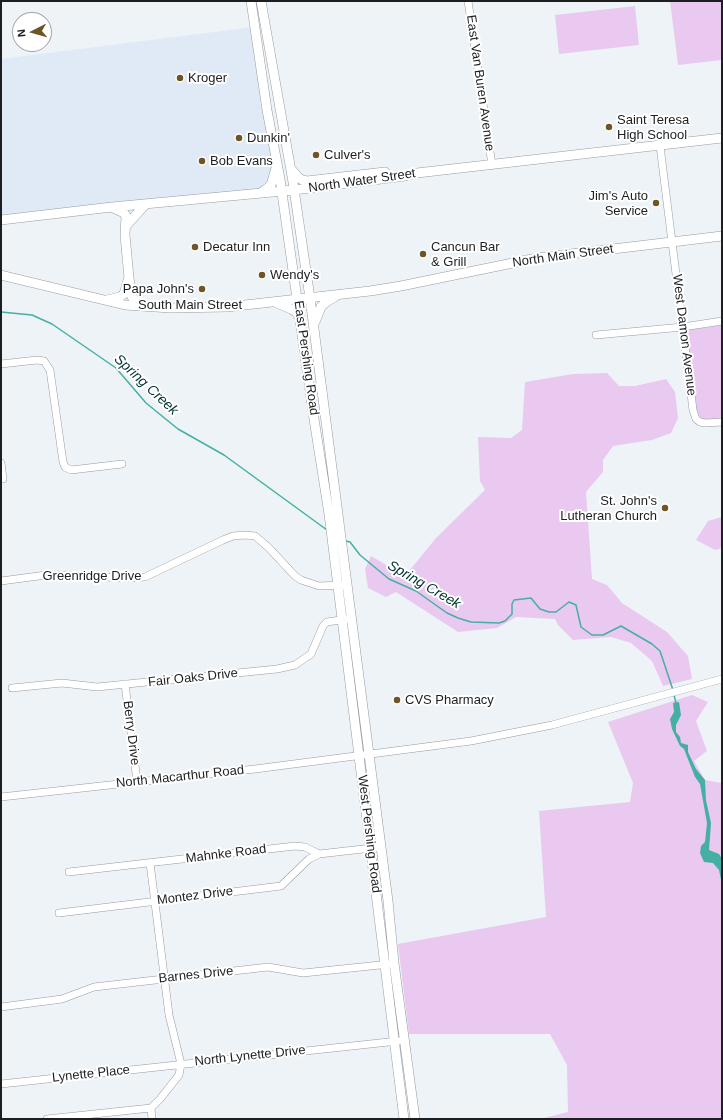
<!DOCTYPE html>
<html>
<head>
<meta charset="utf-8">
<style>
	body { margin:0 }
	#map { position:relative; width:723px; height:1120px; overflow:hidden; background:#eef3f8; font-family:Arial,sans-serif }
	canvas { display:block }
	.frame { position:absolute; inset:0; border:2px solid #1c1e20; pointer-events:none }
	.north { position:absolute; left:12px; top:12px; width:40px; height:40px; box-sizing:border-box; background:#fff; border:1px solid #a4a5a6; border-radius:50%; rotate:264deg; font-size:11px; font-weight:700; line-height:16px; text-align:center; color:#1c1e20 }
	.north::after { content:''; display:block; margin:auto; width:14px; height:18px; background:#6d5526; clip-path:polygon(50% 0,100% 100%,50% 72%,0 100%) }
</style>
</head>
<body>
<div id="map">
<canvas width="723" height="1120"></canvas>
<div class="frame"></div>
<div class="north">N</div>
</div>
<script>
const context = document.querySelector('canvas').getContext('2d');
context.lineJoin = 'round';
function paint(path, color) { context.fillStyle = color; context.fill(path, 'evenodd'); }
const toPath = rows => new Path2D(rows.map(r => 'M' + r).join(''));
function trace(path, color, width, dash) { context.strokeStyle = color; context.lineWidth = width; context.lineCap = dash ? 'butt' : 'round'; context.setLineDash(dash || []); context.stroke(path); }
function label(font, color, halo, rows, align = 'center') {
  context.font = font + ' Arial,sans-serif'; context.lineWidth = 4; context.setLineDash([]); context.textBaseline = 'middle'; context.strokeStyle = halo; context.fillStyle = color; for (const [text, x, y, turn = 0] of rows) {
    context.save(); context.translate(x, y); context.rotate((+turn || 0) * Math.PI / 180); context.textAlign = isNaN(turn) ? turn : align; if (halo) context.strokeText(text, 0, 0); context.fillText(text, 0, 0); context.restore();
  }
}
paint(toPath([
	[253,27,279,189,1,217,1,59]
]), '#e0eaf6');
paint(toPath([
	[670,1,722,1,722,60,678,65],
	[635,6,639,45,559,54,555,15],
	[722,325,722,418,704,420,697,414,686,332,688,330],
	[607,373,619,386,635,386,666,379,675,392,678,418,671,433,652,440,613,446,603,460,603,472,586,492,592,579,607,585,622,603,667,632,688,656,692,679,663,686,652,661,631,643,611,637,573,640,558,625,555,619,516,617,497,628,458,632,396,592,386,597,368,588,365,569,371,556,405,576,436,538,485,490,480,481,478,437,511,438,522,430,525,382,573,374],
	[722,517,722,548,715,550,696,540,708,521],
	[692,695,708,702,696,721,707,751,694,761,705,780,722,783,722,1119,540,1119,568,1112,567,1065,550,1034,409,1034,398,944,546,917,539,811,630,802,633,783,608,722]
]), '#e9c9ef');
paint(toPath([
	[679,702,681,715,676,725,676,732,680,737,681,743,688,745,688,752,696,769,705,780,706,800,711,823,709,850,719,854,722,859,722,884,719,870,713,863,704,862,700,853,701,846,705,842,707,823,700,784,695,777,684,749,680,746,672,729,670,719,674,712,673,703]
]), '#45afa3');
trace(toPath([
	[1,312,32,315,52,324,116,368,146,403,178,429,224,455,327,530],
	[346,541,350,542,360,555,389,579,416,591,447,613,458,618,471,622,499,623,505,621,512,614,512,604,514,600,531,598,540,609,549,612,556,612,569,602,576,605,581,627,592,635,603,635,621,626,652,644,660,651,673,690],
	[674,695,676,703]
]), '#45afa3', 1.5);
const minor = toPath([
	[468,1,492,165],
	[660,146,693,410,696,419,700,422,705,423,722,422],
	[596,335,683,327,722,321],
	[1,364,37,360,44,361,50,370,63,462,65,467,71,470,122,464],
	[1,463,3,479,1,479],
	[1,581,46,575,62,575,125,578,145,577,223,540,233,536,245,535,255,536,261,541,269,548,295,576,301,580,319,586,343,585],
	[125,684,137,781],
	[12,688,62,683,97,687,277,669,295,665,311,654,323,626,327,622,347,619],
	[1,797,255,769,471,741,552,725,722,679],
	[69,872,295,846,305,847,319,854,381,847],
	[59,913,281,886,309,859,319,854],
	[1,1007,62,999,94,987,164,979,268,967,303,973,390,964],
	[1,1084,398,1041],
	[151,1108,152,1119],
	[47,1119,151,1108,160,1099,179,1075,181,1064,169,1015,150,863]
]);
const major = toPath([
	[251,1,267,110,280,179,314,419,329,514,404,1119],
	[261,1,293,182,310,298,388,901,394,963,415,1119],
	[291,169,298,177,302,180,307,181,385,172],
	[260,193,265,190,271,185,276,168],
	[113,208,124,213,126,216,125,235,129,278,132,297,142,306],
	[1,220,112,207,294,190,405,176,417,173,722,138],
	[126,226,145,205],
	[1,275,125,305,171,308,227,307,370,291,401,286,537,258,722,236],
	[107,300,120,297,124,294,128,280],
	[277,303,291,309,296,312,300,318],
	[315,322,321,307,326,302,335,297]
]);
trace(minor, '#979ba0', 8);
trace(major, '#979ba0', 10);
trace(minor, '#fff', 7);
trace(major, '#fff', 9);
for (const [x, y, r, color] of [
	[180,78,4,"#6d5526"],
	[609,127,4,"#6d5526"],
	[239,138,4,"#6d5526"],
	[316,155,4,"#6d5526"],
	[202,161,4,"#6d5526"],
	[656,203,4,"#6d5526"],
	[195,247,4,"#6d5526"],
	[423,254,4,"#6d5526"],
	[262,275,4,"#6d5526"],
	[202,289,4,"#6d5526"],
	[665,508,4,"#6d5526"],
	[397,700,4,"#6d5526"]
]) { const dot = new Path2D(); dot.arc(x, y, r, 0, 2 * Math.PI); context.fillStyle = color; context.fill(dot); trace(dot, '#fff', 1.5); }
label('13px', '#1c1e20', '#fff', [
	["Kroger",188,78],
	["Saint Teresa",617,120],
	["High School",617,135],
	["Dunkin'",247,138],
	["Culver's",324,155],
	["Bob Evans",210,161],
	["Jim's Auto",648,196,"right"],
	["Service",648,211,"right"],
	["Decatur Inn",203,247],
	["Cancun Bar",431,247],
	["& Grill",431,262],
	["Wendy's",270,275],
	["Papa John's",194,289,"right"],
	["St. John's",657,501,"right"],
	["Lutheran Church",657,516,"right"],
	["CVS Pharmacy",405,700]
], 'left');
label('13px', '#1c1e20', '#fff', [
	["East Van Buren Avenue",480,83,82],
	["North Water Street",362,181,-8],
	["North Main Street",563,256,-8],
	["South Main Street",190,305],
	["West Damon Avenue",684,335,83],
	["East Pershing Road",306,358,82],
	["Greenridge Drive",92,576],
	["Fair Oaks Drive",193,678,-6],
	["Berry Drive",131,733,83],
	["North Macarthur Road",180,777,-6],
	["West Pershing Road",369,834,83],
	["Mahnke Road",226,854,-7],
	["Montez Drive",195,896,-7],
	["Barnes Drive",196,975,-6],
	["North Lynette Drive",250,1056,-6],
	["Lynette Place",91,1074,-6]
]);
label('italic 14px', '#00332e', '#fff', [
	["Spring Creek",146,385,43],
	["Spring Creek",424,585,30]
]);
</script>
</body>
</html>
